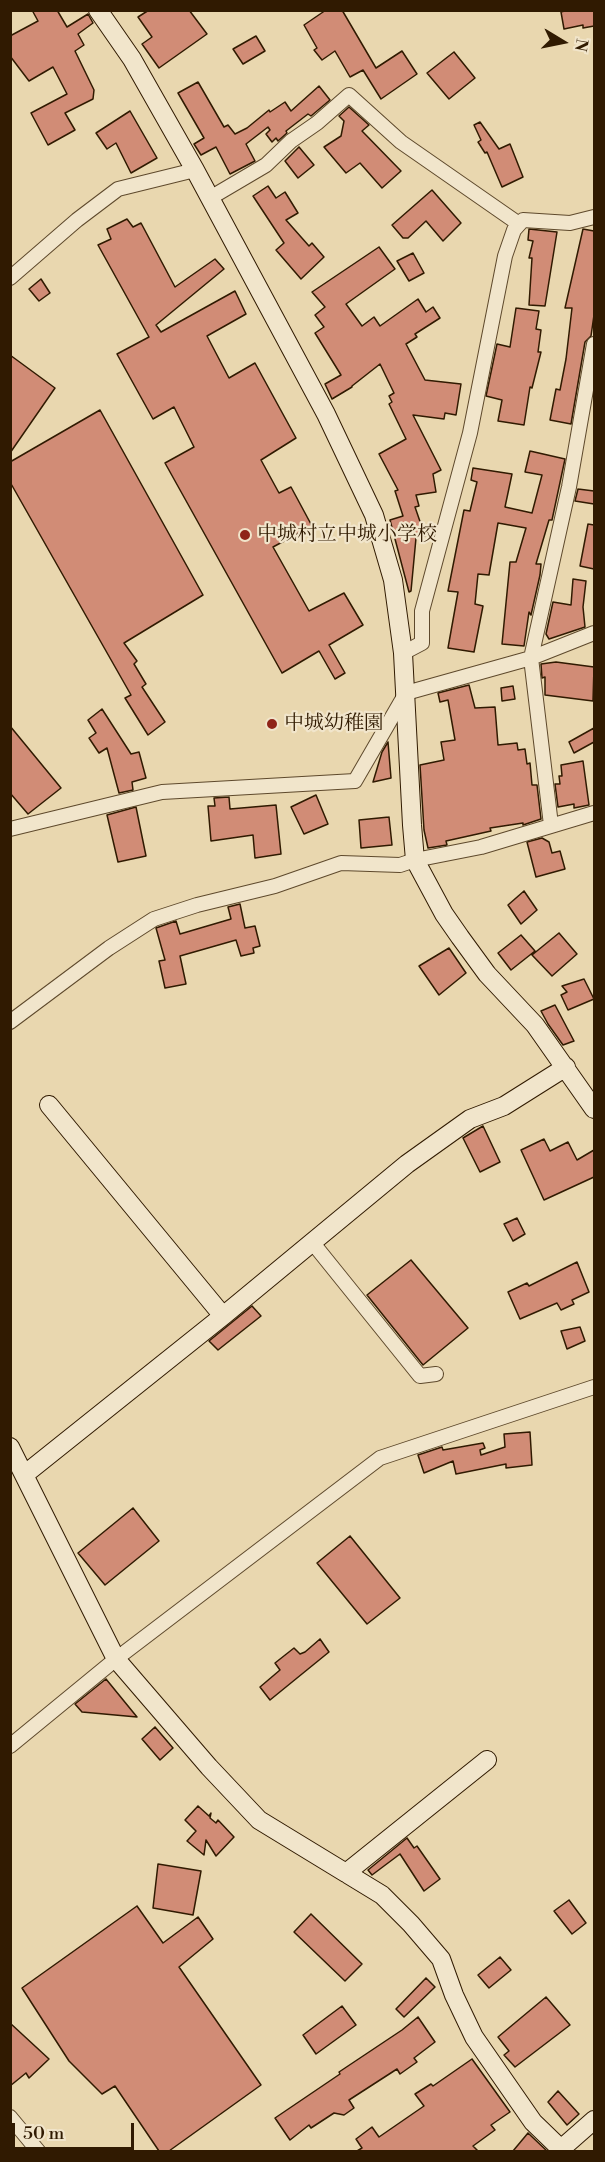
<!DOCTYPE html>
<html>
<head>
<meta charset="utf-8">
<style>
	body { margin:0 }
	#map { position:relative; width:605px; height:2162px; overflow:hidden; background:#e9d7af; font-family:"Libre Bodoni",serif }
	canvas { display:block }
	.frame { position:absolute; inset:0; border:12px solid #301a01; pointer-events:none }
	.north { position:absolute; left:533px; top:12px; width:60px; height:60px; -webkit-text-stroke:4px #f1e5cb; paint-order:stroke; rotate:100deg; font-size:16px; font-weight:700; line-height:24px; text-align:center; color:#301a01 }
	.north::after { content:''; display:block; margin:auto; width:21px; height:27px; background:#301a01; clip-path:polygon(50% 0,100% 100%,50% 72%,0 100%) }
	.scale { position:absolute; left:12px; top:2123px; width:122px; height:27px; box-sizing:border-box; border:3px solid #301a01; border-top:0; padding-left:8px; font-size:18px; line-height:21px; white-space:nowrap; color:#301a01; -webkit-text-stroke:4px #f1e5cb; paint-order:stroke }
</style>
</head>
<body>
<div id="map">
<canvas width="605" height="2162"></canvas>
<div class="frame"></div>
<div class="north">N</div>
<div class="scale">50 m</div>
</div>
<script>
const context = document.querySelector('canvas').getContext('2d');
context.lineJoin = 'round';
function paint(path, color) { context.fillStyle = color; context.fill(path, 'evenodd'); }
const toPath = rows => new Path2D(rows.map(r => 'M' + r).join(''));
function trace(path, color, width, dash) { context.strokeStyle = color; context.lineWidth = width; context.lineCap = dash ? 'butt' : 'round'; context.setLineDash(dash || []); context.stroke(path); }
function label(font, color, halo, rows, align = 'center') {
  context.font = font + ' "Libre Bodoni","Noto Serif JP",serif'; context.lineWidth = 4.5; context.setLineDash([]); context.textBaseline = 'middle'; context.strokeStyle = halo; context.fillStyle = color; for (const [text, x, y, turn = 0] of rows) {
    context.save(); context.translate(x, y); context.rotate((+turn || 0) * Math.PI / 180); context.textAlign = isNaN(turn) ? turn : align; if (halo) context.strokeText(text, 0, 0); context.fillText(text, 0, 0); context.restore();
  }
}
const building = toPath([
	[32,10,57,10,67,27,88,14,93,23,78,34,84,45,75,51,94,90,93,99,65,113,75,130,48,145,31,113,67,94,53,67,29,81,10,56,10,36,38,21,32,10],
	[149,10,189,10,207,34,159,68,142,44,152,37,138,17,149,10],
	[326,10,342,10,376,68,402,51,417,74,381,99,363,70,350,77,335,51,322,60,314,50,317,48,304,25,326,10],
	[568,10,594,10,594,26,583,28,583,25,564,29,561,12,568,10],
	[256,36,265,51,243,64,233,49,256,36],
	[454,52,475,78,449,99,427,73,454,52],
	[198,82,224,127,228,125,235,134,247,128,269,110,270,112,285,102,291,111,319,86,330,100,311,116,308,114,286,131,287,133,278,141,276,138,272,142,266,134,270,130,268,127,246,144,255,161,230,174,216,147,201,155,194,144,204,138,178,93,198,82],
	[349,107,369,125,362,131,401,171,382,188,360,163,346,173,324,147,341,136,344,121,339,116,349,107],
	[130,111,157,158,131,173,116,143,107,149,96,133,130,111],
	[480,122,499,149,510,144,523,177,502,187,487,152,485,153,478,142,481,140,474,125,480,122],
	[299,147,314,165,298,178,285,161,299,147],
	[268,186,276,198,285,192,298,213,286,220,309,246,312,243,324,257,301,279,276,250,284,243,253,196,268,186],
	[432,190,461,223,443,241,426,221,408,238,403,238,392,225,432,190],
	[127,219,133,227,141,223,175,287,215,259,224,269,156,325,161,332,235,291,246,314,207,336,229,378,255,363,296,438,261,460,279,493,291,487,312,526,273,547,309,611,344,593,363,625,329,645,345,673,335,679,319,651,282,673,165,463,194,447,174,407,153,419,117,354,149,337,98,245,111,239,107,229,127,219],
	[529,229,557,232,545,306,529,305,532,258,529,258,533,241,528,240,529,229],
	[583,229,594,231,594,315,591,336,585,342,571,424,550,420,556,389,560,390,566,359,572,308,565,308,583,229],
	[379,247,395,269,346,304,362,326,374,317,380,326,418,299,426,312,433,307,440,318,415,334,417,337,406,344,425,380,461,384,456,415,445,413,444,419,413,415,441,470,433,474,436,492,416,495,419,506,415,507,425,536,416,538,411,591,409,592,390,520,403,516,395,491,398,490,379,454,406,439,389,404,392,402,389,396,394,393,380,364,352,386,352,387,332,399,325,384,341,375,315,333,324,327,315,315,325,307,312,292,379,247],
	[413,253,424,273,409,281,397,261,413,253],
	[41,279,50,293,39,301,29,289,41,279],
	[516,308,539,311,536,329,541,330,538,352,541,352,532,388,530,387,524,425,498,421,502,400,486,396,497,344,510,347,516,308],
	[10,355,55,388,10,453,10,355],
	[100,410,203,595,124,643,137,661,134,664,146,684,142,687,165,722,148,735,125,698,131,695,10,482,10,462,100,410],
	[530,451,565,459,552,520,549,520,536,564,541,564,540,575,531,615,529,612,524,646,502,644,510,562,516,562,526,528,498,523,489,575,478,574,475,604,483,606,474,652,448,648,458,592,448,591,464,510,470,511,477,482,471,480,473,468,512,474,505,507,532,513,542,475,525,472,530,451],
	[578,489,594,491,594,504,575,501,578,489],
	[588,524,594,525,594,569,580,566,588,524],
	[573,579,586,581,583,607,585,627,549,639,546,634,553,602,571,605,573,579],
	[556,662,594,667,593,701,545,695,545,677,542,678,541,664,556,662],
	[469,685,475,708,495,707,498,745,517,743,518,750,525,749,527,764,530,763,532,785,537,785,541,819,523,825,523,823,490,828,491,831,446,841,447,845,428,848,424,830,420,765,444,760,441,742,455,740,448,700,440,702,438,693,469,685],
	[513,686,515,699,502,701,501,688,513,686],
	[102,709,131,754,139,752,146,778,132,782,133,790,119,793,107,748,99,753,89,738,96,733,88,720,102,709],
	[10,726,61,788,28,814,10,793,10,726],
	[594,728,594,742,574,753,569,742,594,728],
	[388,742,391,778,373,782,382,752,388,742],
	[583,761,589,805,574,808,574,804,558,807,555,784,560,784,559,776,562,776,561,765,583,761],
	[316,795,328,824,304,834,291,807,316,795],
	[229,797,230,809,276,805,281,854,255,858,253,835,211,841,208,806,215,806,214,798,229,797],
	[136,807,146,856,118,862,107,815,136,807],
	[389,817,392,845,361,848,359,820,389,817],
	[542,838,549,842,552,853,560,851,565,869,536,877,527,842,542,838],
	[524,891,537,910,521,924,508,905,524,891],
	[240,904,245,928,255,926,260,946,253,948,254,953,241,956,236,940,180,956,186,984,165,988,159,961,165,960,156,928,176,921,180,934,231,919,228,907,240,904],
	[559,933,577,954,552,976,532,955,559,933],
	[521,935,535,951,511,970,498,953,521,935],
	[449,948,466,973,439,995,419,966,449,948],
	[584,979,594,999,568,1010,561,995,567,992,562,986,584,979],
	[555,1005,574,1041,563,1045,548,1024,541,1011,555,1005],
	[483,1126,500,1162,480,1172,463,1138,483,1126],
	[544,1139,550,1151,568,1142,577,1160,594,1150,594,1177,544,1200,521,1150,544,1139],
	[517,1218,525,1234,513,1241,504,1224,517,1218],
	[411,1260,468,1328,423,1365,367,1295,411,1260],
	[577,1262,589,1292,572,1300,574,1304,561,1310,557,1303,520,1319,508,1292,527,1283,529,1286,577,1262],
	[252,1306,261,1316,218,1350,209,1341,252,1306],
	[580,1327,585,1341,567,1349,561,1331,580,1327],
	[530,1432,532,1465,506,1468,506,1464,456,1474,453,1461,424,1473,418,1455,442,1447,443,1450,483,1443,485,1448,480,1450,481,1455,505,1447,504,1434,530,1432],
	[133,1508,159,1541,105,1585,78,1553,133,1508],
	[350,1536,400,1598,367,1624,317,1563,350,1536],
	[320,1639,329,1652,270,1700,260,1687,280,1670,275,1663,294,1648,300,1654,305,1652,320,1639],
	[106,1679,137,1717,82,1712,75,1704,106,1679],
	[155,1727,173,1748,160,1760,142,1739,155,1727],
	[198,1806,209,1816,211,1813,210,1818,216,1823,218,1820,234,1837,216,1856,206,1840,204,1855,187,1841,196,1831,185,1820,198,1806],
	[407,1838,414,1848,417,1846,440,1879,424,1891,400,1854,372,1875,368,1870,407,1838],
	[158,1864,201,1871,193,1915,153,1908,158,1864],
	[569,1900,586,1923,572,1934,554,1911,569,1900],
	[137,1906,163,1943,198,1917,213,1939,179,1967,261,2085,169,2151,159,2151,115,2086,102,2094,69,2061,22,1988,137,1906],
	[311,1914,362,1964,345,1981,294,1932,311,1914],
	[500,1957,511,1970,489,1988,478,1975,500,1957],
	[426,1978,435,1987,404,2017,396,2009,426,1978],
	[546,1997,570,2025,515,2067,504,2055,509,2051,498,2037,546,1997],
	[342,2006,356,2025,316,2054,303,2035,342,2006],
	[418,2017,435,2042,414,2058,417,2062,400,2074,397,2069,349,2100,354,2108,344,2115,334,2113,311,2128,309,2125,290,2140,275,2118,340,2074,339,2072,402,2030,418,2017],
	[10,2023,49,2059,29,2078,26,2073,10,2086,10,2023],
	[472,2059,510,2112,491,2125,495,2130,473,2146,478,2151,357,2151,362,2148,356,2139,372,2127,379,2137,424,2106,415,2094,431,2084,433,2086,472,2059],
	[558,2091,579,2114,567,2125,548,2102,558,2091],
	[528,2133,547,2151,513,2151,528,2133]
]);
paint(building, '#d18c76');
trace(building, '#301a01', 1.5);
const street = toPath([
	[210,198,266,165,291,141,317,123,349,95,401,142,519,224],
	[10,278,77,220,118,189,195,170],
	[403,653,422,643,422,611,470,433,505,256,514,230,523,220,570,223,594,217],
	[551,825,531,658,569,487,594,344],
	[10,829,162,792,355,781,406,693,531,658,594,633],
	[10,1022,109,948,154,919,197,905,275,886,341,863,400,865,415,860,481,847,594,813],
	[312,1242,420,1376,436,1374],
	[10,1746,116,1659,380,1458,594,1387],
	[10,2117,39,2152]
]);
const secondary = toPath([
	[98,10,132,59,195,170,326,414,374,515,393,580,403,653,412,825,415,860,444,914,460,937,487,974,535,1025,594,1109],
	[49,1105,223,1316],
	[10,1447,116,1659,209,1767,259,1820,382,1895,411,1924,441,1959,454,1995,474,2037,533,2122,564,2152],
	[24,1475,223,1316,407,1164,470,1119,504,1106,566,1067],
	[346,1873,487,1760],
	[561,2149,594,2120]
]);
trace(street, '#5e492c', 16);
trace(secondary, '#301a01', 20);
trace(street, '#f1e5cb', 14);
trace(secondary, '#f1e5cb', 18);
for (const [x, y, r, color] of [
	[245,535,6,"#8f2418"],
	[272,724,6,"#8f2418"]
]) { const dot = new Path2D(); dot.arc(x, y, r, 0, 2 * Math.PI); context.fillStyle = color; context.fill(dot); trace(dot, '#f1e5cb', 2); }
label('20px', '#301a01', '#f1e5cb', [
	["中城村立中城小学校",257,535],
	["中城幼稚園",284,724]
], 'left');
</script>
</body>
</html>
